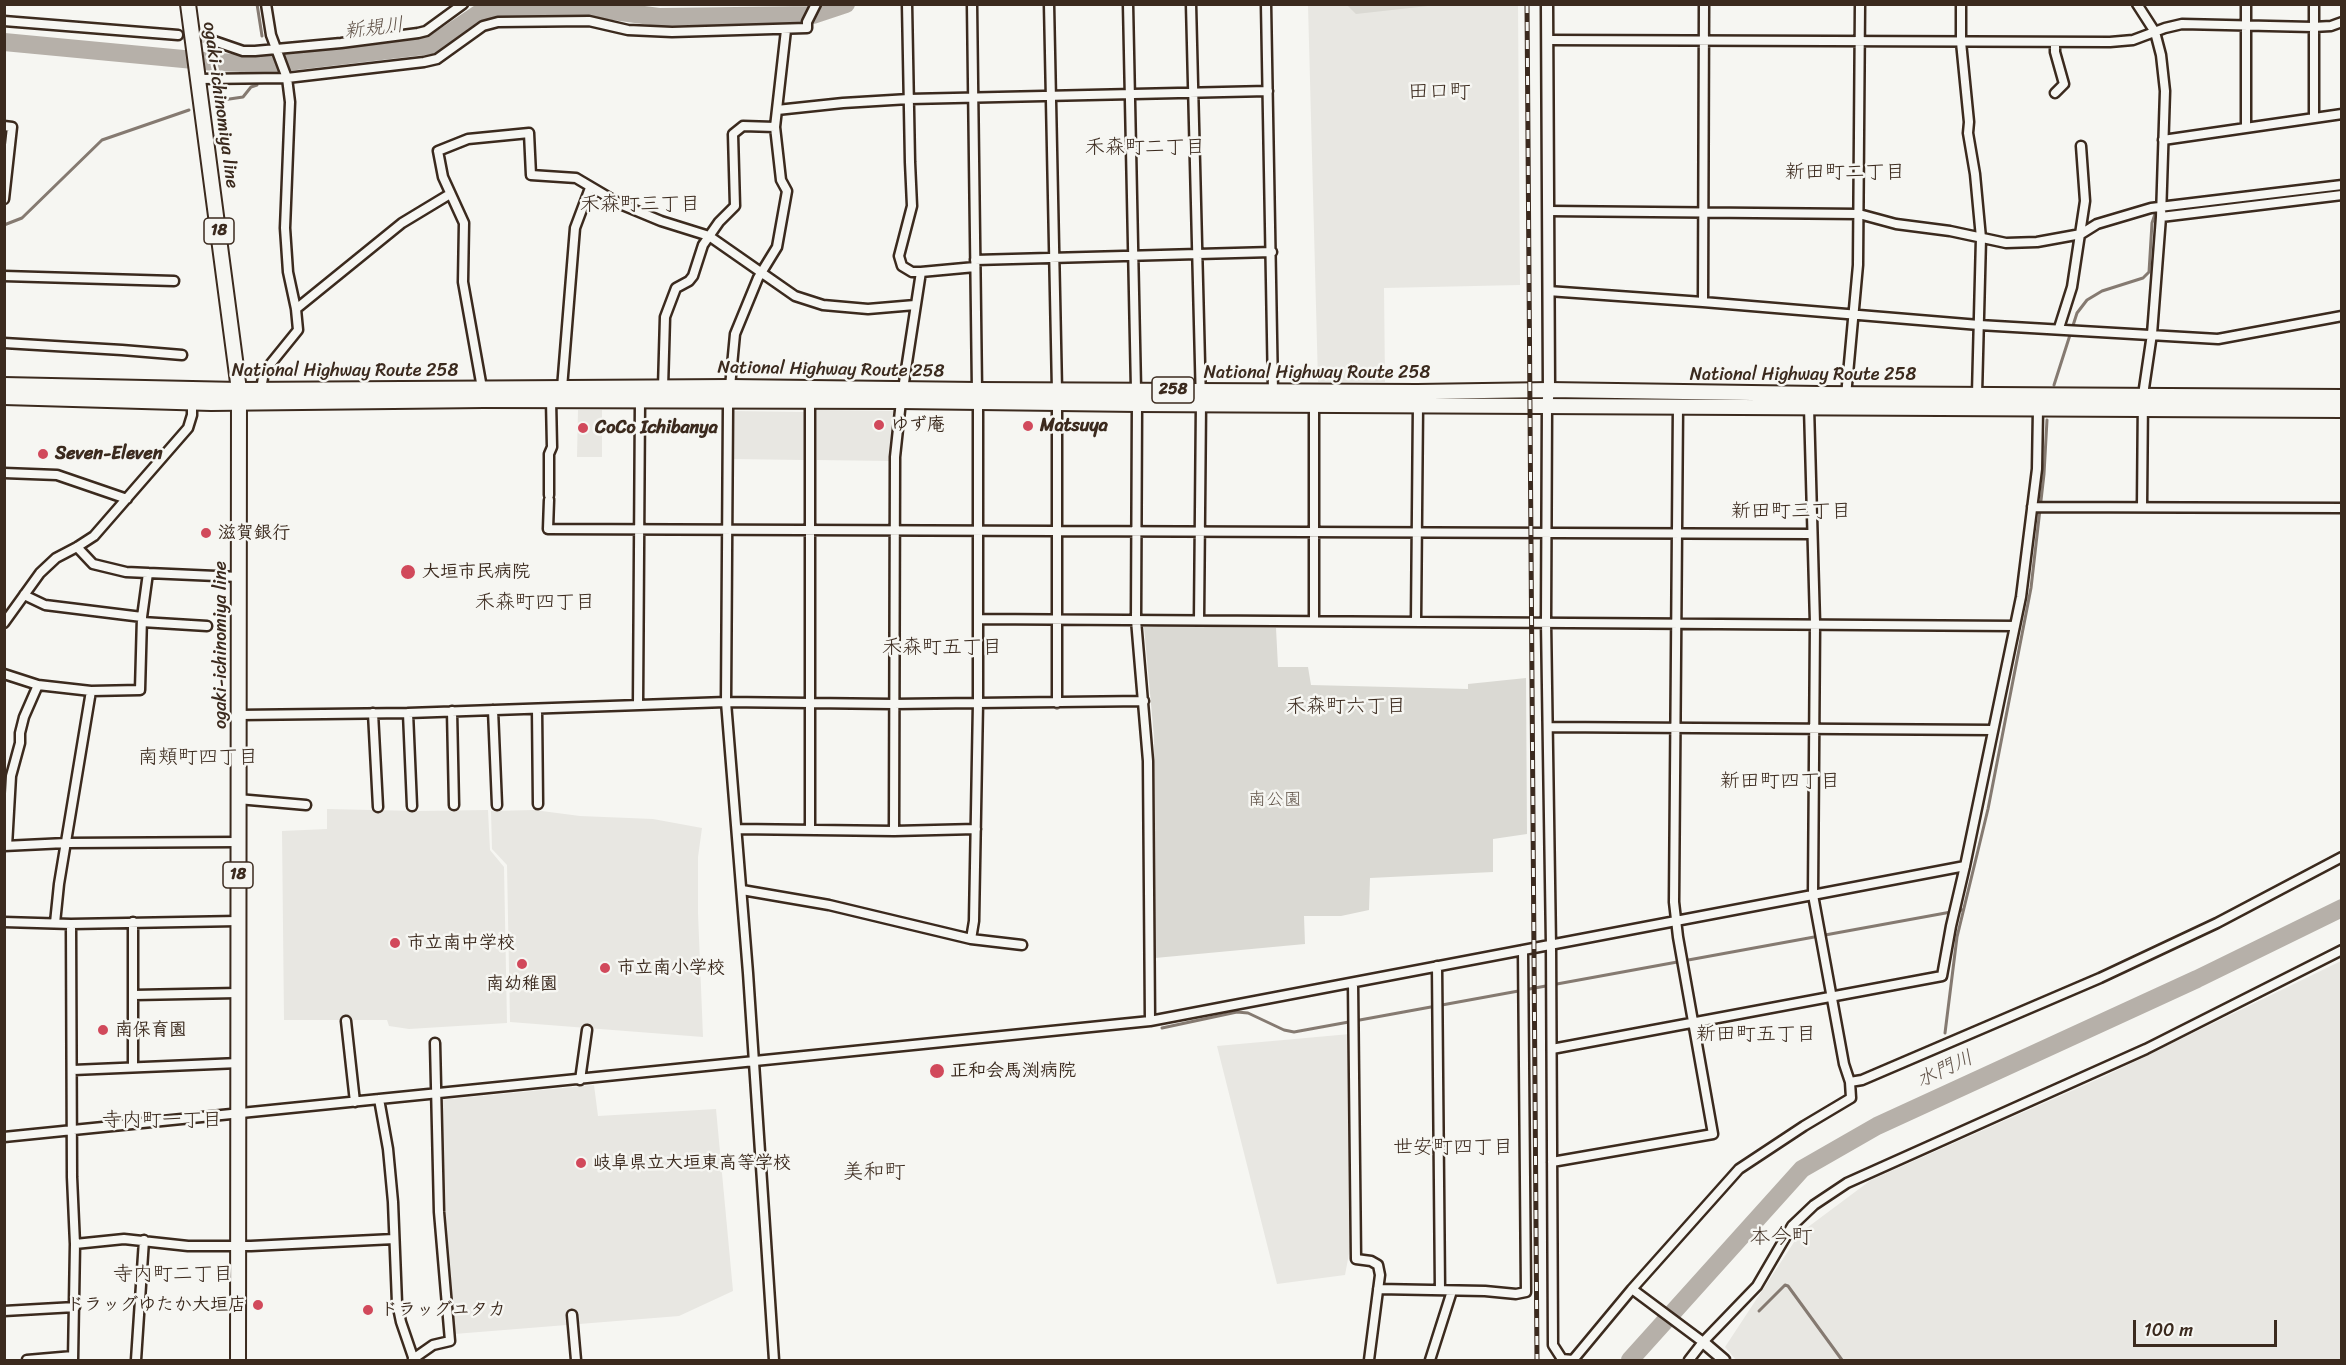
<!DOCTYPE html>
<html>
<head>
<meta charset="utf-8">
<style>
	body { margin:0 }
	#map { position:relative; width:2346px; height:1365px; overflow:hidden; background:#f6f6f2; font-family:Sriracha,sans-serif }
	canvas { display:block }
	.frame { position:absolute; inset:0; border:6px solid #3b2a1e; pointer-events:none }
	.scale { position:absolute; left:2133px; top:1320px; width:144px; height:27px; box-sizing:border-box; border:3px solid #3b2a1e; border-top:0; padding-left:8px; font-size:18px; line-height:21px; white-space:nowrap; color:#3b2a1e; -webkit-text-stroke:4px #f6f6f2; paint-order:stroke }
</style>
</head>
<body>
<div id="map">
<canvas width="2346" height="1365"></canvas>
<div class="frame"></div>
<div class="scale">100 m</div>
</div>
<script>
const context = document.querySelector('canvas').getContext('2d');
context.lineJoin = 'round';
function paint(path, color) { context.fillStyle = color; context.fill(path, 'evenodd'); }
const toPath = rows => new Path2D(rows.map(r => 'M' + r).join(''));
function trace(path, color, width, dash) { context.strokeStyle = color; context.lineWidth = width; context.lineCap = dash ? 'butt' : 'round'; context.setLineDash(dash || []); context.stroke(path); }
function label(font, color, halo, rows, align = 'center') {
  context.font = font + ' Sriracha,"Klee One",sans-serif'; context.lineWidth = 5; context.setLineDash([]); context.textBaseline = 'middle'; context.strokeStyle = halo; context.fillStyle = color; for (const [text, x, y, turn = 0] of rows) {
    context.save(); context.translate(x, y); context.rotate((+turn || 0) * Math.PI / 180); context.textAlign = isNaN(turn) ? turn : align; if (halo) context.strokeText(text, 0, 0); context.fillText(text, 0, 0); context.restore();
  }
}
paint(toPath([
	[1308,5,1518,5,1520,285,1384,288,1385,382,1318,382],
	[578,410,602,410,602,457,577,457],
	[817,410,895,411,890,461,817,460],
	[733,411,804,412,804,460,733,459],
	[327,809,418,811,488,810,490,850,504,867,507,1023,409,1029,389,1026,387,1020,284,1020,282,831,327,829],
	[534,810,580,816,653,819,702,828,698,857,698,913,703,1037,510,1022,507,865,492,849,491,811],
	[2341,961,2341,1360,1736,1360,1725,1347,1800,1233,1871,1180,2105,1076],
	[1350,1034,1351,1243,1345,1275,1277,1284,1217,1046],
	[594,1085,598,1116,716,1109,733,1291,679,1316,454,1334,443,1210,440,1100]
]), '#e8e7e2');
paint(toPath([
	[1347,5,1437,5,1356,14],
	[1158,626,1276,628,1278,667,1308,667,1311,685,1468,689,1468,684,1526,678,1527,834,1493,839,1493,872,1370,878,1369,910,1341,916,1304,916,1305,944,1155,958,1154,737,1144,627]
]), '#dad9d3');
trace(toPath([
	[257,4,262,36],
	[216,101,243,97,251,87,257,85],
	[4,225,22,218,102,140,189,110],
	[2054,385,2077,313,2087,300,2102,291,2143,278,2149,272,2152,223,2155,214,2342,190],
	[1162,1028,1237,1012,1248,1013,1284,1030,1294,1032,1962,910],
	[1945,1033,1957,937,1988,809,2031,588,2044,474,2047,420],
	[1759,1311,1785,1285,1788,1286,1842,1360]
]), '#857a71', 3);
trace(toPath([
	[4,42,215,62,270,64,432,45,478,14,508,7,590,8,659,17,813,15,846,4],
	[1630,1360,1802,1169,1877,1126,2197,979,2342,908]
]), '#b6b0a9', 18);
trace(toPath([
	[178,35,211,40]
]), '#d1cdc8', 8, [8, 4]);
const minor = toPath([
	[907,4,910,162,912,206,899,256,902,266,912,272,921,272],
	[972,4,977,390],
	[1049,4,1057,390],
	[1128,4,1136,389],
	[1191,4,1201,403,1199,620],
	[1266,4,1273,391],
	[1961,4,1961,42,1969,122,1968,133,1975,174,1981,238,1977,394],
	[2137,4,2155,32,2161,55,2165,91,2161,217,2152,334,2143,395,2142,507],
	[2246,4,2246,127],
	[2314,4,2314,118],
	[4,21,178,35],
	[211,40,243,51,255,51,341,43,418,33,426,31,463,4],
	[1547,40,2110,42,2133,40,2165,28,2182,24,2313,27,2331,26,2342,22],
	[198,79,287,78,424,62,437,59,483,26,498,22,589,21,628,30,672,32,807,28,807,22,816,4],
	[2055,93,2064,84,2055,52,2055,42],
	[777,110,843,103,909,99,1268,91],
	[4,126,12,127,4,199],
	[2163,140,2342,114],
	[1549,211,1859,214,1896,224,1950,231,2006,243,2037,242,2081,234,2097,224,2151,208,2342,185],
	[2161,217,2342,195],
	[975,260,1272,252],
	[4,276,174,281],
	[1548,291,1703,302,1979,325,2218,339,2342,316],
	[1703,302,1704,4],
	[296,309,402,223,450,194],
	[2059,328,2072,287,2085,201,2081,146],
	[4,343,122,350,182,355],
	[482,388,463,282,464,223,443,177,438,151,468,139,529,133,531,175,576,178,620,204,661,221,709,236,795,296,823,305,868,309,915,305],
	[562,388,575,228,590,188],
	[663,388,665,317,676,288,689,281,693,276,703,245,719,222,735,206,733,134,743,126,775,127],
	[261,389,264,372,298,330,296,309,288,272,285,228,290,102,287,78,271,35,266,4],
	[903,389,921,272,975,267],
	[1846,396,1858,265,1860,4],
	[1137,404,1136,620,1148,761,1150,1021],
	[1547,406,1546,622,1551,945,1553,1345,1562,1359,1573,1360],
	[4,473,57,475,127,499],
	[549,495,549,454,552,447,551,400],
	[549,500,548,529,1812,534],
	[2032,507,2342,508],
	[148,573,239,577],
	[24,595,45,605,142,617],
	[978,619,2015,626],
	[1314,620,1314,404],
	[1416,621,1418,405],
	[142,622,207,626],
	[4,623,40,573,56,558,77,547,94,536,188,428,192,415,192,403],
	[4,674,38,685,91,691,140,690,142,617,148,573,126,572,93,564,77,547],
	[1057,703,1057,402],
	[638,705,640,400],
	[537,709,538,804],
	[493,710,497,805],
	[452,711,454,805],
	[373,713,378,807],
	[408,713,412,806],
	[239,715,408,713,726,702,893,704,1144,701],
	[1548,727,1993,730],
	[238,799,306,805],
	[737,829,894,831,976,829],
	[810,829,810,401],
	[894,831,895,457,901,401],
	[4,846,66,843,238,842],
	[7,846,11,776,20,743,20,733,24,717,38,685],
	[742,890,829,905,971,939,1022,945],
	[4,922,71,924,238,921],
	[133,922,133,1067],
	[55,923,59,884,91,691],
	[71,924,72,1177,75,1244,73,1360],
	[971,939,974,921,978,703,978,401],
	[1437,966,1440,1290],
	[1353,983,1356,1259,1371,1261,1378,1265,1380,1275,1369,1360],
	[134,995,238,993],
	[346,1021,355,1102],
	[1552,1049,1942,976,1951,926,1965,866,2021,597,2037,469,2038,409],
	[73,1070,239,1063],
	[580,1080,587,1030],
	[1850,1082,1862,1080,2100,978,2217,923,2342,857],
	[379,1099,388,1149,393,1202,397,1303,401,1322,414,1360],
	[4,1137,1150,1021,1965,866],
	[1552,1162,1713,1134,1678,937,1674,902,1678,406],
	[75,1244,124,1239,188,1246,251,1246,394,1239],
	[1378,1289,1485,1291,1516,1294,1526,1292,1523,950],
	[1632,1289,1703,1342],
	[4,1311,75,1307],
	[572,1315,576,1360],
	[413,1359,433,1345,450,1341,439,1212,435,1043],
	[27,1360,73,1356],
	[136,1360,144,1240],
	[774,1360,748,973,726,702,728,408,735,334,758,278,777,247,787,191,781,180,775,127,786,30],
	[1430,1360,1452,1291],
	[1573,1360,1632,1289,1739,1169,1804,1126,1851,1098,1850,1082,1844,1064,1813,895,1815,623,1809,407],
	[1689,1360,1703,1342,1757,1286,1792,1226,1814,1205,1847,1183,2146,1049,2342,950]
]);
const tertiary = toPath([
	[1547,406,1549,390,1547,4],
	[1703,1342,1724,1360]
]);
const primary = toPath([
	[188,4,239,390,238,1360]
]);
const trunk = toPath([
	[4,385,239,390,730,387,977,390,1417,392,1549,390,1819,394,2342,397],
	[4,397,211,403,484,400,901,401,1137,404,2342,410]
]);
trace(minor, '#3b2a1e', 13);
trace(tertiary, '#3b2a1e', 15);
trace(primary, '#3b2a1e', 18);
trace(trunk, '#3b2a1e', 18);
trace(minor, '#f6f6f2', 8);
trace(tertiary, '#f6f6f2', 10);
trace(primary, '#f6f6f2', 14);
trace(trunk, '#f6f6f2', 14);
const rail = toPath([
	[1527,4,1537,1360]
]);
trace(rail, '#3b2a1e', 5);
trace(rail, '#f6f6f2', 3, [9]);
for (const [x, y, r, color] of [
	[879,425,6,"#d1495b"],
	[1028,426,6,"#d1495b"],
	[583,428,6,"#d1495b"],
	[43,454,6,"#d1495b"],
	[206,533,6,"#d1495b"],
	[408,572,8,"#d1495b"],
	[395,943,6,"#d1495b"],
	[522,964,6,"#d1495b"],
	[605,968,6,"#d1495b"],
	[103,1030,6,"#d1495b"],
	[937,1071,8,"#d1495b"],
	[581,1163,6,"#d1495b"],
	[258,1305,6,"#d1495b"],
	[368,1310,6,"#d1495b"]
]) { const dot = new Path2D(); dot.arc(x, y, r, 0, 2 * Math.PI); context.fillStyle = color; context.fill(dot); trace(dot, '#f6f6f2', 2); }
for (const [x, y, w] of [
	[219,231,30],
	[1173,390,42],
	[238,875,30]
]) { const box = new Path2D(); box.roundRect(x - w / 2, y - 13, w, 26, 4.5); context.fillStyle = '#f6f6f2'; context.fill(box); trace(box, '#3b2a1e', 1.5); }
label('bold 16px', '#3b2a1e', null, [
	["18",219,231],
	["258",1173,390],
	["18",238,875]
]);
label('18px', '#3b2a1e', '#f6f6f2', [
	["ogaki-ichinomiya line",220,105,82],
	["National Highway Route 258",831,370,1],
	["National Highway Route 258",345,371],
	["National Highway Route 258",1317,373],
	["National Highway Route 258",1803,375],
	["ogaki-ichinomiya line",221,645,-90]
]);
label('bold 18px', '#3b2a1e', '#f6f6f2', [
	["ゆず庵",891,425],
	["Matsuya",1040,426],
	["CoCo Ichibanya",595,428],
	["Seven-Eleven",55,454],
	["滋賀銀行",218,533],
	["大垣市民病院",422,572],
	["市立南中学校",407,943],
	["市立南小学校",617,968],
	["南幼稚園",522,984,"center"],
	["南保育園",115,1030],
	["正和会馬渕病院",950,1071],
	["岐阜県立大垣東高等学校",593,1163],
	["ドラッグゆたか大垣店",246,1305,"right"],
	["ドラッグユタカ",380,1310]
], 'left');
label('18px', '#63564b', '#f6f6f2', [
	["南公園",1275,800]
]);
label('italic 20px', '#605248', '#f6f6f2', [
	["新規川",374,29,-7],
	["水門川",1945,1070,-25]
]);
label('20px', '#3b2a1e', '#f6f6f2', [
	["禾森町二丁目",1145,148],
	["新田町二丁目",1845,173],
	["禾森町三丁目",640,205],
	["新田町三丁目",1791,512],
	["禾森町四丁目",535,603],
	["禾森町五丁目",942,648],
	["禾森町六丁目",1346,707],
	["南頬町四丁目",198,758],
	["新田町四丁目",1780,782],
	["新田町五丁目",1756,1035],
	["寺内町一丁目",162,1121],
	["世安町四丁目",1453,1148],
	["寺内町二丁目",173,1275]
]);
label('21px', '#3b2a1e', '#f6f6f2', [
	["田口町",1439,93],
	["美和町",874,1173],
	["本今町",1781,1238]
]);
</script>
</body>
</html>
